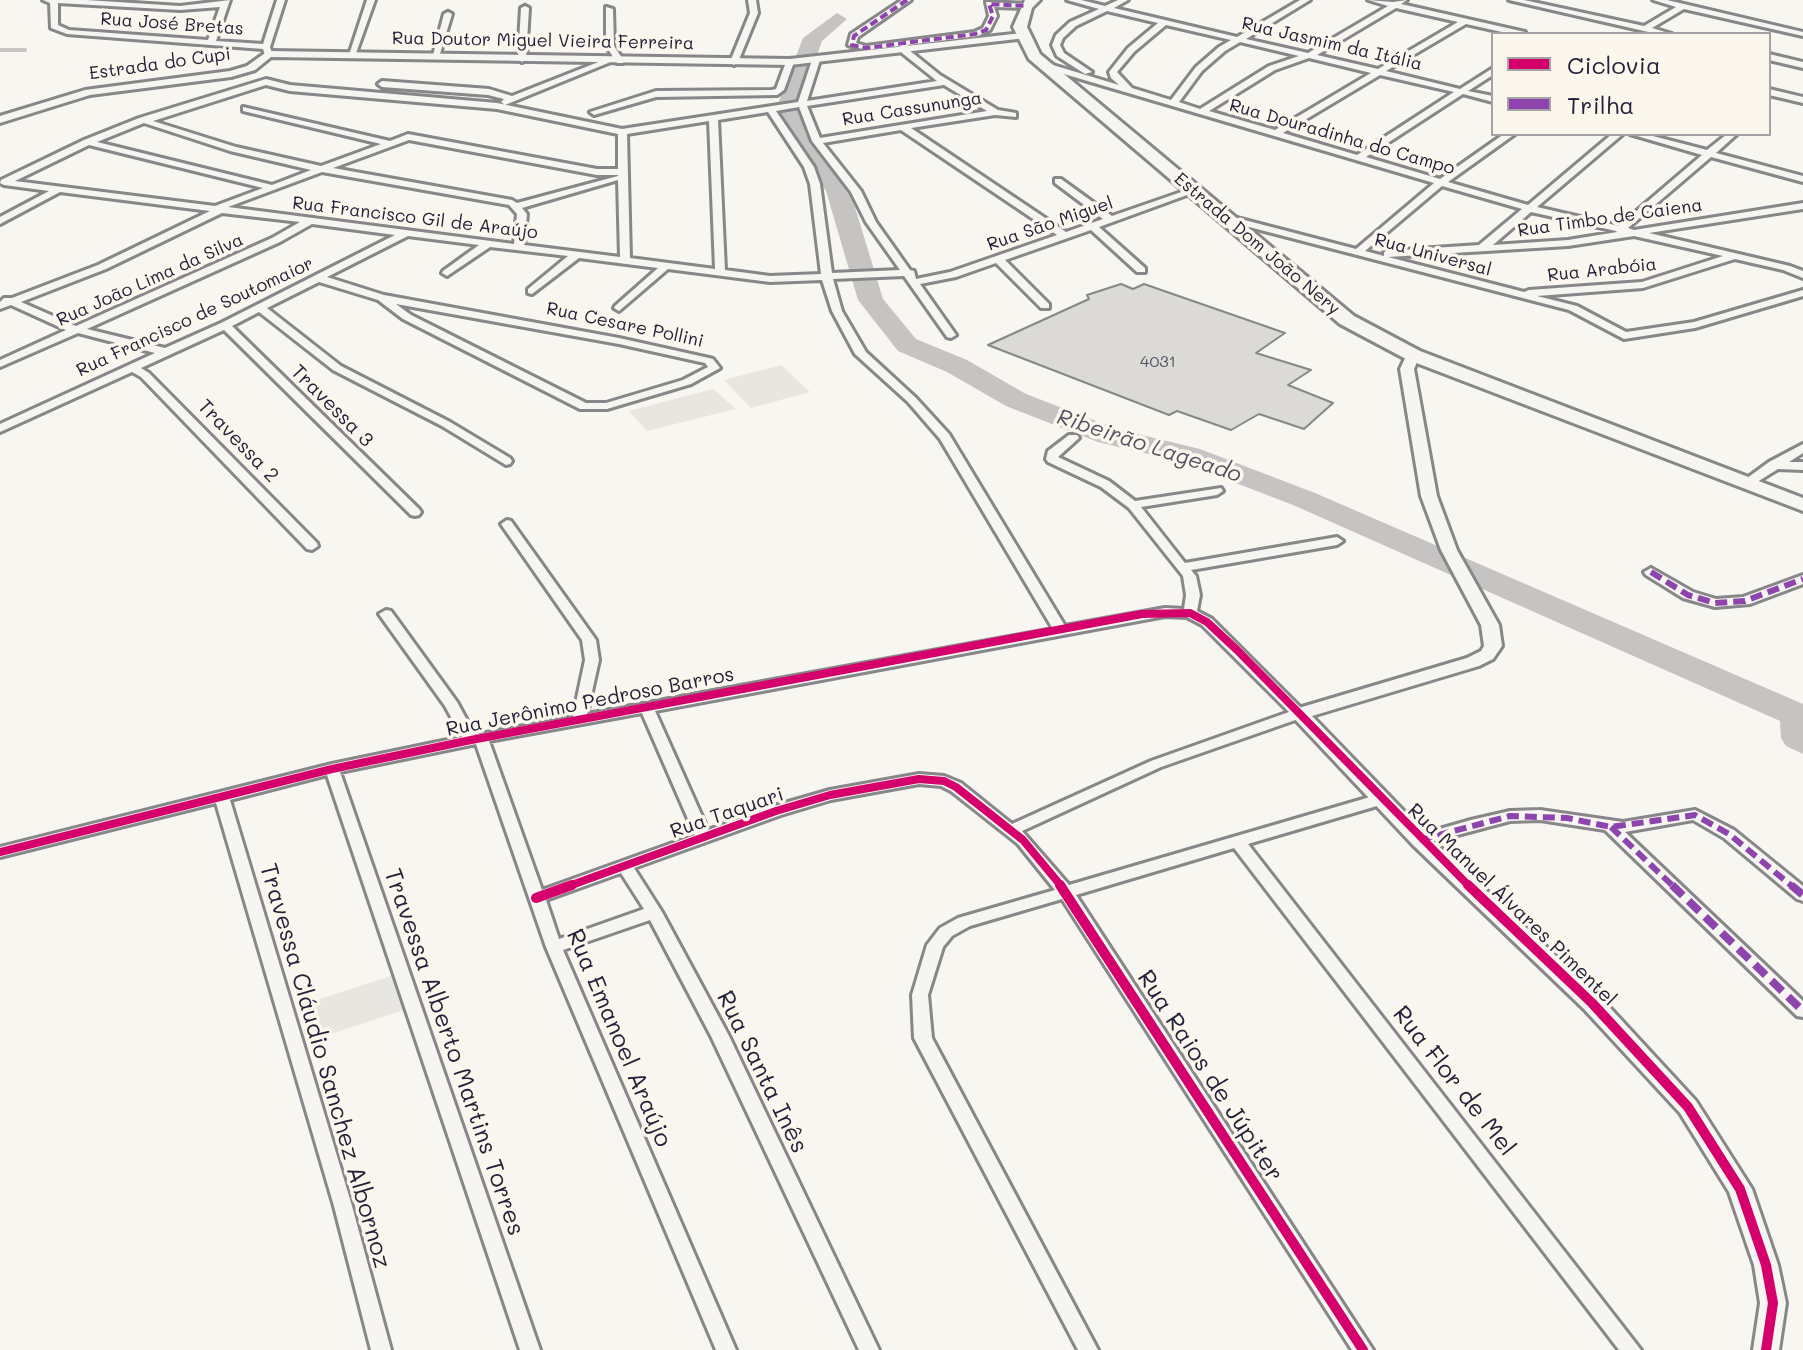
<!DOCTYPE html>
<html>
<head>
<meta charset="utf-8">
<style>
	body { margin:0 }
	#map { position:relative; width:1803px; height:1350px; overflow:hidden; background:#f8f6f0; font-family:Mali,sans-serif }
	canvas { display:block }
	.legend { position:absolute; left:1491px; top:32px; width:280px; height:104px; box-sizing:border-box; background:#fbf7ec; border:2px solid #a4a2a5; margin:0; padding:10px 14px; list-style:none; font-size:24px; color:#22223b }
	.legend li { display:flex; align-items:center; gap:16px; height:40px }
	.legend b { width:40px; border:2px solid #a4a2a5 }
</style>
</head>
<body>
<div id="map">
<canvas width="1803" height="1350"></canvas>
<ul class="legend">
<li><b style="height:10px;background:#d6006c"></b>Ciclovia</li>
<li><b style="height:10px;background:#8e44ad"></b>Trilha</li>
</ul>
</div>
<script>
const context = document.querySelector('canvas').getContext('2d');
context.lineJoin = 'round';
function paint(path, color) { context.fillStyle = color; context.fill(path, 'evenodd'); }
const toPath = rows => new Path2D(rows.map(r => 'M' + r).join(''));
function trace(path, color, width, dash) { context.strokeStyle = color; context.lineWidth = width; context.lineCap = dash ? 'butt' : 'round'; context.setLineDash(dash || []); context.stroke(path); }
function label(font, color, halo, rows, align = 'center') {
  context.font = font + ' Mali,sans-serif'; context.lineWidth = 7; context.setLineDash([]); context.textBaseline = 'middle'; context.strokeStyle = halo; context.fillStyle = color; for (const [text, x, y, turn = 0] of rows) {
    context.save(); context.translate(x, y); context.rotate((+turn || 0) * Math.PI / 180); context.textAlign = isNaN(turn) ? turn : align; if (halo) context.strokeText(text, 0, 0); context.fillText(text, 0, 0); context.restore();
  }
}
paint(toPath([
	[781,365,810,392,751,408,724,380],
	[713,389,736,409,647,431,629,411],
	[394,975,404,1010,312,1040,301,1005]
]), '#e8e6e0');
trace(toPath([
	[0,50,25,50]
]), '#c6c4c3', 4);
paint(toPath([
	[837,13,847,19,822,41,801,101,801,116,850,191,883,299,916,339,967,360,1026,394,1117,429,1200,449,1315,493,1803,704,1803,754,1786,746,1781,738,1780,721,1293,505,1181,462,1098,442,1006,406,947,372,898,351,858,300,826,191,779,116,779,101,803,38,837,13]
]), '#c6c4c3');
const building = toPath([
	[1121,284,1133,289,1144,284,1285,333,1256,353,1311,370,1288,385,1333,403,1304,429,1259,414,1231,430,1177,411,1169,415,988,345,1089,299,1087,295,1121,284]
]);
paint(building, '#dbdad7');
trace(building, '#878688', 2);
const minor = toPath([
	[43,0,86,0,180,6,230,0,216,41,263,44,277,0,285,0,270,47,272,53,268,56,265,55,263,49,67,34,51,28,50,3,43,0],
	[58,3,180,10,220,7,208,40,69,30,58,25,58,3],
	[367,0,375,0,355,56,348,58,367,0],
	[748,0,756,0,758,13,738,62,734,65,730,62,750,13,748,0],
	[902,0,911,0,858,37,856,43,866,46,974,32,983,28,989,16,986,2,1029,4,1030,6,1026,8,994,7,997,16,990,30,978,36,908,45,909,50,940,75,998,110,1016,113,1016,117,995,115,911,128,1066,232,1103,219,1055,183,1055,179,1061,179,1112,216,1190,189,1198,191,1099,227,1145,268,1145,272,1137,272,1091,230,1005,260,1049,304,1049,308,1041,308,996,263,956,277,920,284,956,335,951,338,947,337,904,276,833,279,842,311,866,352,916,398,949,434,1065,626,1165,608,1184,609,1186,595,1183,576,1129,508,1101,487,1048,462,1046,459,1048,451,1069,435,1077,435,1079,438,1058,457,1109,481,1135,501,1221,488,1223,491,1217,495,1141,507,1185,563,1337,537,1343,541,1337,545,1191,570,1196,576,1200,595,1197,611,1212,619,1304,711,1306,714,1304,717,1161,767,1022,831,1069,885,1377,795,1387,795,1390,799,1387,803,1248,844,1641,1350,1619,1350,1234,848,1076,895,1373,1350,1352,1350,1062,899,970,926,952,936,943,947,928,995,932,1038,1098,1350,1078,1350,914,1038,912,995,927,945,940,928,958,918,1055,890,1018,844,951,791,941,786,919,784,831,800,781,815,634,868,662,912,729,1036,879,1350,859,1350,711,1036,650,920,563,950,736,1350,716,1350,546,947,476,744,340,772,540,1350,520,1350,327,775,230,800,352,1206,391,1350,371,1350,334,1206,216,803,0,857,0,847,332,764,462,737,445,706,379,614,386,610,391,611,457,702,475,735,573,717,585,660,582,640,501,524,507,520,511,521,596,640,599,660,587,714,1053,629,940,439,908,402,855,354,832,311,822,280,770,282,668,269,619,311,614,308,615,306,658,268,579,258,532,294,528,293,528,289,568,256,490,247,447,276,442,273,443,271,479,245,408,236,327,277,384,295,619,338,709,358,713,359,720,368,691,384,607,409,580,409,403,319,378,300,319,282,267,308,341,366,450,422,510,458,512,461,510,464,506,465,442,426,333,370,259,312,232,326,419,509,421,512,419,515,415,516,411,515,224,330,141,368,149,373,317,543,318,546,312,550,307,549,141,377,132,372,0,432,0,424,155,353,78,333,0,367,0,360,66,330,11,305,0,309,0,302,4,298,12,298,98,265,210,211,60,192,0,224,0,217,49,191,4,185,0,183,1,180,84,140,139,118,266,79,290,85,497,103,622,129,798,102,812,60,816,57,820,60,807,101,937,81,902,53,900,46,866,50,848,45,851,34,902,0],
	[266,85,290,91,497,109,618,134,618,169,597,169,408,134,390,141,243,107,243,111,381,144,321,166,236,147,153,121,266,85],
	[944,85,987,111,820,138,807,106,944,85],
	[799,107,812,141,851,192,866,222,900,270,832,273,820,184,814,167,776,111,799,107],
	[768,112,804,167,810,184,821,274,770,276,725,270,718,120,768,112],
	[709,121,715,269,630,258,627,134,709,121],
	[144,123,230,151,311,170,272,185,97,142,144,123],
	[901,130,1057,235,950,272,916,279,914,271,910,270,876,222,861,191,823,143,901,130],
	[409,140,597,175,618,175,618,176,517,203,512,200,333,168,409,140],
	[89,145,263,188,215,206,15,181,89,145],
	[322,172,509,205,517,214,514,244,228,207,322,172],
	[618,180,620,257,524,245,527,214,522,208,618,180],
	[222,213,300,222,272,238,76,326,21,302,106,269,222,213],
	[312,224,395,235,221,323,165,348,87,329,280,242,312,224],
	[396,304,619,344,705,363,708,367,683,380,606,403,586,403,411,315,396,304],
	[1165,616,1187,617,1202,625,1289,712,1151,761,1012,824,961,783,944,776,919,774,830,790,771,807,708,830,655,711,1165,616],
	[642,713,695,835,542,890,489,741,642,713],
	[621,873,644,909,559,939,546,900,621,873],
	[1067,0,1081,0,1105,6,1118,0,1128,0,1114,8,1237,37,1300,0,1310,0,1246,39,1308,53,1388,6,1368,0,1393,2,1407,0,1401,4,1525,32,1526,34,1511,34,1466,24,1386,71,1460,89,1493,68,1493,75,1468,91,1493,96,1493,102,1463,94,1366,157,1440,179,1504,134,1515,134,1448,182,1528,205,1612,134,1623,134,1537,207,1619,226,1702,155,1630,134,1645,134,1707,150,1727,134,1737,134,1716,153,1803,176,1803,182,1711,157,1628,228,1634,230,1803,203,1803,209,1649,233,1790,266,1803,271,1803,278,1783,270,1735,259,1643,288,1537,296,1577,306,1626,332,1694,322,1803,290,1803,296,1695,328,1624,339,1569,310,1226,221,1224,219,1229,216,1356,249,1434,183,1040,67,1039,65,1043,62,1119,85,1111,78,1109,72,1128,48,1158,23,1107,11,1076,26,1063,38,1060,45,1064,53,1092,72,1085,74,1057,56,1052,45,1056,35,1070,22,1099,9,1067,0],
	[1396,8,1458,22,1378,69,1317,55,1396,8],
	[1166,25,1231,40,1219,47,1196,67,1171,100,1132,88,1117,72,1134,52,1166,25],
	[1240,42,1299,56,1269,66,1200,109,1179,102,1202,71,1225,51,1240,42],
	[1309,58,1371,73,1275,130,1209,111,1275,70,1309,58],
	[1380,75,1454,92,1357,155,1283,133,1380,75],
	[1442,186,1522,209,1479,245,1388,251,1384,252,1384,256,1365,251,1442,186],
	[1531,212,1616,231,1617,232,1568,240,1493,245,1531,212],
	[1634,236,1723,256,1642,282,1529,290,1524,292,1388,257,1568,246,1634,236],
	[1509,0,1524,0,1644,26,1676,7,1653,0,1667,0,1803,32,1803,36,1684,9,1652,28,1672,34,1657,34,1509,0],
	[525,6,529,8,526,59,522,62,518,59,521,8,525,6],
	[606,7,613,9,614,46,624,61,623,63,617,63,606,46,606,7],
	[448,12,452,14,439,57,432,59,444,14,448,12],
	[1769,54,1803,62,1803,68,1769,60,1769,54],
	[606,59,613,61,505,105,501,102,504,99,488,95,382,87,378,84,382,81,489,89,512,96,606,59],
	[790,59,794,62,784,90,777,95,656,97,594,115,590,112,656,91,772,90,776,89,786,62,790,59],
	[1769,89,1803,97,1803,103,1769,95,1769,89],
	[1803,444,1803,453,1789,462,1803,462,1803,470,1778,469,1749,487,1745,488,1739,484,1769,462,1803,444],
	[1651,568,1693,592,1716,599,1743,597,1803,575,1803,584,1750,604,1715,607,1683,598,1646,575,1644,572,1651,568],
	[1540,810,1623,822,1695,810,1734,830,1803,886,1803,901,1797,899,1724,838,1693,820,1625,832,1803,1001,1803,1017,1797,1016,1605,830,1540,820,1510,821,1420,845,1415,844,1412,840,1415,836,1471,820,1510,811,1540,810]
]);
const tertiary = toPath([
	[1022,33,1027,36,1026,38,790,65,271,57,255,70,231,77,90,95,0,123,0,116,85,90,230,71,247,66,268,51,790,59,1022,33],
	[1413,351,1420,355,1414,369,1437,496,1457,550,1499,625,1502,646,1493,659,1479,666,1312,716,1427,835,1600,997,1696,1101,1752,1189,1778,1265,1786,1303,1779,1350,1753,1350,1760,1303,1754,1265,1729,1192,1680,1113,1584,1009,1413,845,1290,714,1292,710,1467,658,1481,651,1484,646,1481,625,1441,550,1421,496,1400,369,1408,352,1413,351]
]);
const primary = toPath([
	[1025,0,1040,0,1032,8,1027,27,1040,54,1354,316,1420,351,1803,498,1803,511,1406,359,1340,324,1029,59,1013,27,1025,0]
]);
trace(minor, '#878688', 6);
trace(tertiary, '#878688', 6);
trace(primary, '#878688', 6);
paint(minor, '#f6f5f1');
paint(tertiary, '#f6f5f1');
paint(primary, '#f6f5f1');
trace(toPath([
	[907,0,854,36,852,45,866,48,975,34,986,30,993,16,989,4,1026,6]
]), '#8e44ad', 4, [8, 4]);
trace(toPath([
	[1651,572,1688,595,1715,603,1745,601,1803,579],
	[1611,827,1674,887],
	[1420,840,1510,816,1567,818,1611,827,1695,815,1729,834,1793,887]
]), '#8e44ad', 6, [12, 6]);
trace(toPath([
	[1672,885,1803,1011],
	[1791,885,1803,895]
]), '#8e44ad', 8, [15, 8]);
trace(toPath([
	[0,852,332,769,471,740,1142,614,1190,613,1207,622,1237,650,1470,887],
	[566,887,776,811,830,795,919,779,944,781,956,787,1023,840,1062,887]
]), '#d6006c', 8);
trace(toPath([
	[1060,885,1363,1350],
	[1468,885,1592,1003,1688,1107,1740,1189,1766,1265,1773,1303,1766,1350],
	[536,898,572,885]
]), '#d6006c', 10);
label('16px', '#505062', null, [
	["4031",1158,362]
]);
label('18px', '#22223b', '#fbf7ec', [
	["Rua José Bretas",172,24,4],
	["Rua Doutor Miguel Vieira Ferreira",543,41,1],
	["Rua Jasmim da Itália",1332,44,13],
	["Estrada do Cupi",160,64,-8],
	["Rua Cassununga",912,109,-9],
	["Rua Douradinha do Campo",1342,137,16],
	["Rua Francisco Gil de Araújo",415,218,7],
	["Rua Timbo de Caiena",1610,218,-8],
	["Rua São Miguel",1050,224,-19],
	["Estrada Dom João Nery",1257,244,40],
	["Rua Universal",1433,255,15],
	["Rua Arabóia",1602,270,-6],
	["Rua João Lima da Silva",150,280,-24],
	["Rua Francisco de Soutomaior",195,317,-25],
	["Rua Cesare Pollini",625,325,12]
]);
label('20px', '#22223b', '#fbf7ec', [
	["Travessa 3",332,406,45],
	["Travessa 2",238,441,46],
	["Rua Jerônimo Pedroso Barros",590,702,-11],
	["Rua Taquari",727,813,-19],
	["Rua Manuel Álvares Pimentel",1512,905,44]
]);
label('italic 22px', '#545364', '#fbf7ec', [
	["Ribeirão Lageado",1149,446,18]
]);
label('24px', '#22223b', '#fbf7ec', [
	["Rua Emanoel Araújo",619,1038,67],
	["Travessa Alberto Martins Torres",454,1052,71],
	["Travessa Cláudio Sanchez Albornoz",325,1066,74],
	["Rua Santa Inês",762,1072,64],
	["Rua Raios de Júpiter",1210,1076,57],
	["Rua Flor de Mel",1454,1081,52]
]);
</script>
</body>
</html>
